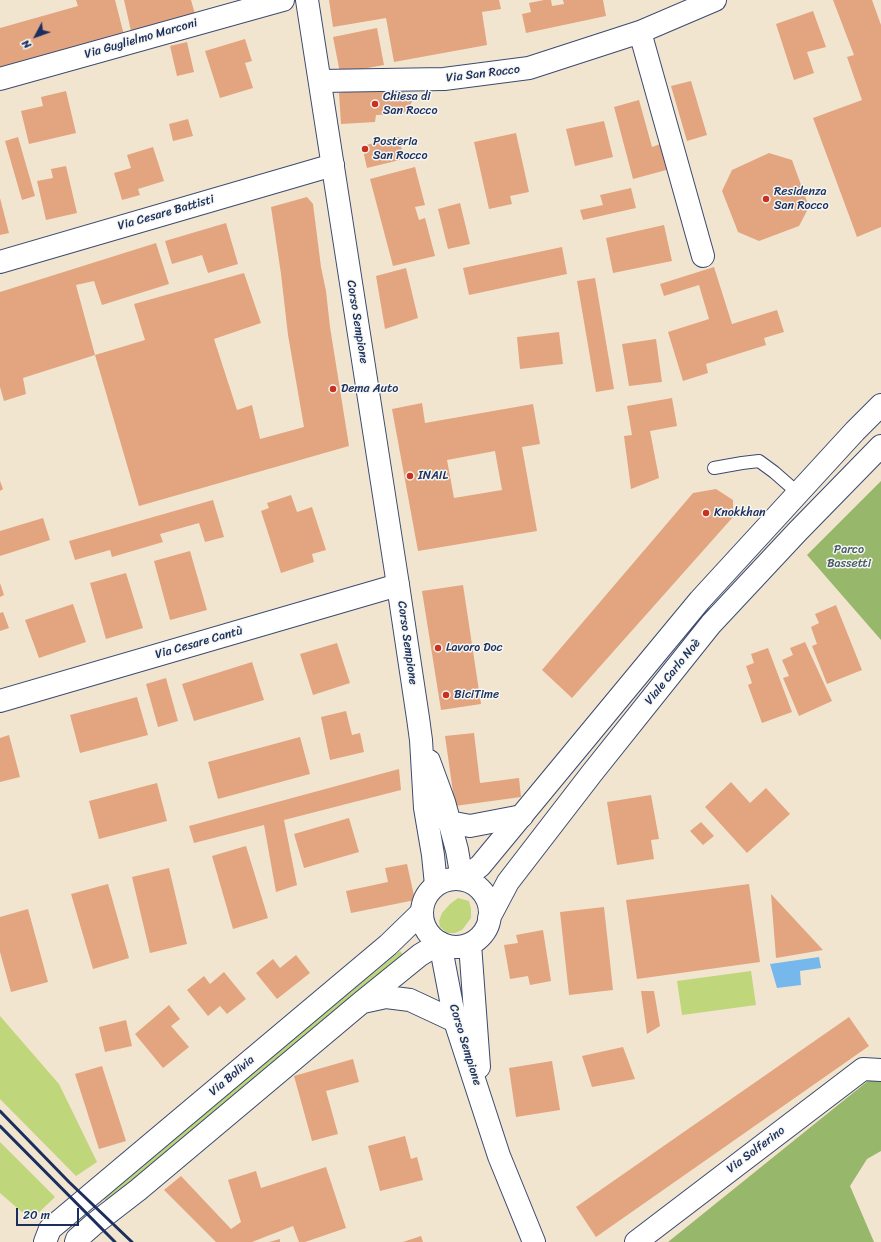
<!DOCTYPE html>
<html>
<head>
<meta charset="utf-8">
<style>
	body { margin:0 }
	#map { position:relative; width:881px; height:1242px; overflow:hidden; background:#f2e5cf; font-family:Sriracha,sans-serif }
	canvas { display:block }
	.north { position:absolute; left:16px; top:16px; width:40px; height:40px; -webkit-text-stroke:3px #f6f6f2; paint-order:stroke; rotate:229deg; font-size:11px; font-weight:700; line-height:16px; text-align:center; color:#1b2f5e }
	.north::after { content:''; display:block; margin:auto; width:14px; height:18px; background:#1b2f5e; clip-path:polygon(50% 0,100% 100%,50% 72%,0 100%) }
	.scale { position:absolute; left:16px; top:1208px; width:63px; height:18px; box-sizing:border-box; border:2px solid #1b2f5e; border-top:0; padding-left:5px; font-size:12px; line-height:14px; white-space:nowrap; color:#1b2f5e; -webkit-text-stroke:3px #f6f6f2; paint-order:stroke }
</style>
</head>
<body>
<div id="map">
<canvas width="881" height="1242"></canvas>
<div class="north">N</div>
<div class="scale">20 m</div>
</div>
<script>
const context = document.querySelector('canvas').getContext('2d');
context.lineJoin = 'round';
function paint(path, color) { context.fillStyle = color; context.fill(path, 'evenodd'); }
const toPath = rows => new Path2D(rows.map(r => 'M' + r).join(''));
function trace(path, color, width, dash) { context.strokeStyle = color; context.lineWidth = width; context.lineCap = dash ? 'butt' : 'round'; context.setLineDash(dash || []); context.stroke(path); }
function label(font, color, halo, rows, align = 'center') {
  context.font = font + ' Sriracha,sans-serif'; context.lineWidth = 3; context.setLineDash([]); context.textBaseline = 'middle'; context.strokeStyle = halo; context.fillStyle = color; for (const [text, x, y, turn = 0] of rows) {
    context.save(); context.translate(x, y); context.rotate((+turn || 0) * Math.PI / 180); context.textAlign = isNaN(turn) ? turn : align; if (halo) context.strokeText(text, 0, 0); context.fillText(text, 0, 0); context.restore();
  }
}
paint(toPath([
	[458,898,469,901,471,909,471,918,462,930,455,933,447,933,440,927,439,921,442,913,450,904],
	[400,951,405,957,107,1202,102,1197],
	[751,971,756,1005,682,1015,677,981],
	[0,1016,59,1084,97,1162,76,1176,0,1099],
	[0,1142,55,1197,31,1220,0,1193]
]), '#bfd67a');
paint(toPath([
	[881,481,881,640,807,555],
	[874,1076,881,1077,881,1151,867,1159,850,1186,874,1242,668,1242]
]), '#97b76a');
paint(toPath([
	[819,957,821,968,800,971,801,985,777,988,770,964]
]), '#77b8ec');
paint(toPath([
	[76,0,115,0,124,35,0,69,0,28,78,6],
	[124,0,191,0,195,14,131,31],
	[329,0,499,0,501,9,482,12,487,45,394,62,386,18,333,27],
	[544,0,551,0,552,6,564,4,563,0,603,0,606,16,526,33,522,14,531,12,529,3],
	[833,0,872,0,881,25,881,227,857,237,813,118,862,100,847,57,854,55],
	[813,11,826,47,807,52,814,73,794,80,776,24],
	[377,28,384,65,340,73,333,37],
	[245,39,252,61,245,63,253,88,220,98,205,51],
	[187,42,194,72,177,76,170,46],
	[691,81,707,135,687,141,671,86],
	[395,84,396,92,404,92,412,101,409,109,402,114,376,115,375,122,341,124,339,93],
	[66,91,76,133,29,144,21,111,43,106,41,97],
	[639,100,652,147,663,143,670,169,633,179,614,107],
	[188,119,193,136,173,141,169,124],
	[604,121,613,157,575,166,566,129],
	[516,133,529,192,510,196,512,204,489,209,474,142],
	[18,137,35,196,22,200,5,141],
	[399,137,404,159,367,168,362,146],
	[153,147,164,181,138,189,140,195,122,200,114,173,131,168,127,155],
	[769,153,792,160,809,207,799,226,759,241,738,232,722,191,732,170],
	[66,166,77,213,46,220,37,181,53,178,51,169],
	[415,167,425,205,415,207,419,220,425,218,435,256,393,266,370,179],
	[631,188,636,208,583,220,580,210,603,205,600,195],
	[307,197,313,204,321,267,326,291,330,327,349,446,139,506,95,355,145,340,134,304,244,273,261,323,214,339,237,410,252,405,260,439,304,427,288,335,281,274,271,207],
	[0,198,9,233,0,235],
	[460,203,470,244,448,249,438,209],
	[226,223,238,264,208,273,202,255,172,264,165,241],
	[664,225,672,261,613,273,606,238],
	[156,243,169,284,102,305,94,281,76,285,95,355,23,378,26,394,4,401,0,387,0,292],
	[562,247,567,274,469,295,463,268],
	[714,267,732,324,777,310,784,332,764,338,766,345,706,364,708,373,683,381,668,332,709,319,699,285,664,296,660,284],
	[406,268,418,318,385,329,376,276],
	[595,278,614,389,596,392,577,281],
	[559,332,563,364,520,369,517,337],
	[656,339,662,382,629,386,622,344],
	[672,398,677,426,650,431,659,478,631,489,624,436,632,435,627,406],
	[422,403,425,423,533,404,540,444,522,447,537,531,418,551,392,409],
	[495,451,502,490,454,498,447,460],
	[0,481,3,489,0,491],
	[716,489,733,500,733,517,572,698,542,670,693,493],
	[291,495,297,512,312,507,326,550,312,554,314,562,281,573,261,511,269,508,267,503],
	[213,500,224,537,205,542,199,523,160,534,163,542,112,557,110,550,75,560,69,541],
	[43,518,50,540,0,556,0,531],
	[190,551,207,610,170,620,154,561],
	[126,573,143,628,106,639,90,583],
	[0,583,4,595,0,597],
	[463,585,481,704,441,710,422,591],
	[73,604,86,642,39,658,25,620],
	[836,605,862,670,827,684,812,646,817,644,811,627,819,623,815,614],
	[3,612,9,628,0,631,0,613],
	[805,642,832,701,799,716,783,678,789,676,782,660,793,655,790,648],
	[337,643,350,683,313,695,300,654],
	[768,648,792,712,762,723,748,685,752,683,746,666,754,663,751,654],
	[252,662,264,700,194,721,182,684],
	[166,678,178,721,158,727,146,684],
	[137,697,148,735,80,753,70,715],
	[346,711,352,735,360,733,364,752,330,760,321,717],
	[474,733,480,783,519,778,521,797,455,806,445,736],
	[9,735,20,777,0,782,0,738],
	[300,737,310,774,218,799,208,762],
	[399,769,401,790,284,820,297,885,276,892,264,825,194,843,189,826],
	[731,782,750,803,766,788,790,814,747,853,705,807],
	[157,783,167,821,99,839,89,801],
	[651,795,659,839,651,840,654,859,617,865,607,802],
	[349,818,359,852,304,868,294,834],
	[701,822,714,836,703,845,690,831],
	[246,846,268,918,233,929,212,856],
	[407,864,415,900,351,913,346,891,388,882,385,868],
	[169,868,187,944,150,953,132,877],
	[108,884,129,958,93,969,71,894],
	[749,884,760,962,637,979,626,900],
	[771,894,823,950,776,958],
	[604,907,613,990,569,995,560,912],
	[28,909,48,982,11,992,0,952,0,917],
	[543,930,551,981,530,985,528,976,510,979,504,945,518,943,516,935],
	[296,955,310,973,277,999,256,973,273,959,280,968],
	[224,972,246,999,227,1014,220,1006,208,1016,187,990,204,976,210,984],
	[641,991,654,991,660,1026,647,1034],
	[169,1005,180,1019,171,1026,189,1047,163,1068,135,1034],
	[849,1017,869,1046,596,1237,576,1207],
	[126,1020,132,1046,105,1052,99,1027],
	[623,1047,635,1079,592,1087,582,1056],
	[353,1059,359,1082,326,1091,338,1134,312,1141,294,1076],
	[552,1061,560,1110,516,1117,509,1068],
	[102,1066,126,1141,99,1149,75,1074],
	[405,1136,411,1159,417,1157,423,1180,380,1191,368,1146],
	[326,1167,346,1228,305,1242,299,1242,293,1226,252,1242,216,1242,164,1190,181,1176,231,1229,241,1222,228,1180,256,1171,261,1188],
	[421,1236,423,1242,403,1242],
	[280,1239,280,1242,269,1242]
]), '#e3a480');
const lane = toPath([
	[714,468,742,463,759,461,774,472,798,493]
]);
const street = toPath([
	[640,32,703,256],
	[0,79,283,0],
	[320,81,444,79,529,68,640,32,715,0],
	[0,262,333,165],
	[0,701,398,585],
	[636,1242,863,1069,881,1070]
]);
const secondary = toPath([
	[307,0,398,585,418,718,421,740,425,808,433,855,436,885],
	[429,761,444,802,457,850,462,879],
	[449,822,470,826,522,816],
	[363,1002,386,997,410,1000,455,1021],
	[45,1242,50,1229,388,945,422,912],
	[76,1242,77,1239,94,1224,138,1190,362,1002,420,955,440,943]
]);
const primary = toPath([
	[462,879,480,866,700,600,855,431,881,405],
	'422 913a34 34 0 1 1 68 0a34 34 0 1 1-68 0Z',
	[489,918,508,882,592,773,711,624,797,532,881,446],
	[440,943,455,1021,499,1156,534,1242],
	[470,944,479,1067]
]);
trace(lane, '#3b4a6f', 14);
trace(street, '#3b4a6f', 24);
trace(secondary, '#3b4a6f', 24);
trace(primary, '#3b4a6f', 24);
trace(lane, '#fff', 12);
trace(street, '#fff', 22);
trace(secondary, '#fff', 22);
trace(primary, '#fff', 22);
trace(toPath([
	[0,1111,69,1182,132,1242],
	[0,1126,115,1242]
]), '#1b2f5e', 3);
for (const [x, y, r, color] of [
	[375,104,4,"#c8321e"],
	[365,149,4,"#c8321e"],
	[766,199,4,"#c8321e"],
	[333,389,4,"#c8321e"],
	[410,476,4,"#c8321e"],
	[706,513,4,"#c8321e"],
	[438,648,4,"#c8321e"],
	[446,695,4,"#c8321e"]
]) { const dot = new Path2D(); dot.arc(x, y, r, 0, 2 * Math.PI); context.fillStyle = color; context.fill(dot); trace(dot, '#f6f6f2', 1.5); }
label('12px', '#1b2f5e', '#f6f6f2', [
	["Via Guglielmo Marconi",141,39,-16],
	["Via San Rocco",483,74,-7],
	["Via Cesare Battisti",166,213,-16],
	["Corso Sempione",357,322,81],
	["Via Cesare Cantù",199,643,-16],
	["Corso Sempione",407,643,82],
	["Viale Carlo Noè",673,672,-51],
	["Corso Sempione",465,1045,73],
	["Via Bolivia",232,1076,-40],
	["Via Solferino",756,1150,-37]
]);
label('12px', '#1b2f5e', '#f6f6f2', [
	["Chiesa di",383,97],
	["San Rocco",383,111],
	["Posteria",373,142],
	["San Rocco",373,156],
	["Residenza",774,192],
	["San Rocco",774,206],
	["Dema Auto",341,389],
	["INAIL",418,476],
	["Knokkhan",714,513],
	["Lavoro Doc",446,648],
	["BiciTime",454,695]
], 'left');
label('12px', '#445965', '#f6f6f2', [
	["Parco",849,550],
	["Bassetti",849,564]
]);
</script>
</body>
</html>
